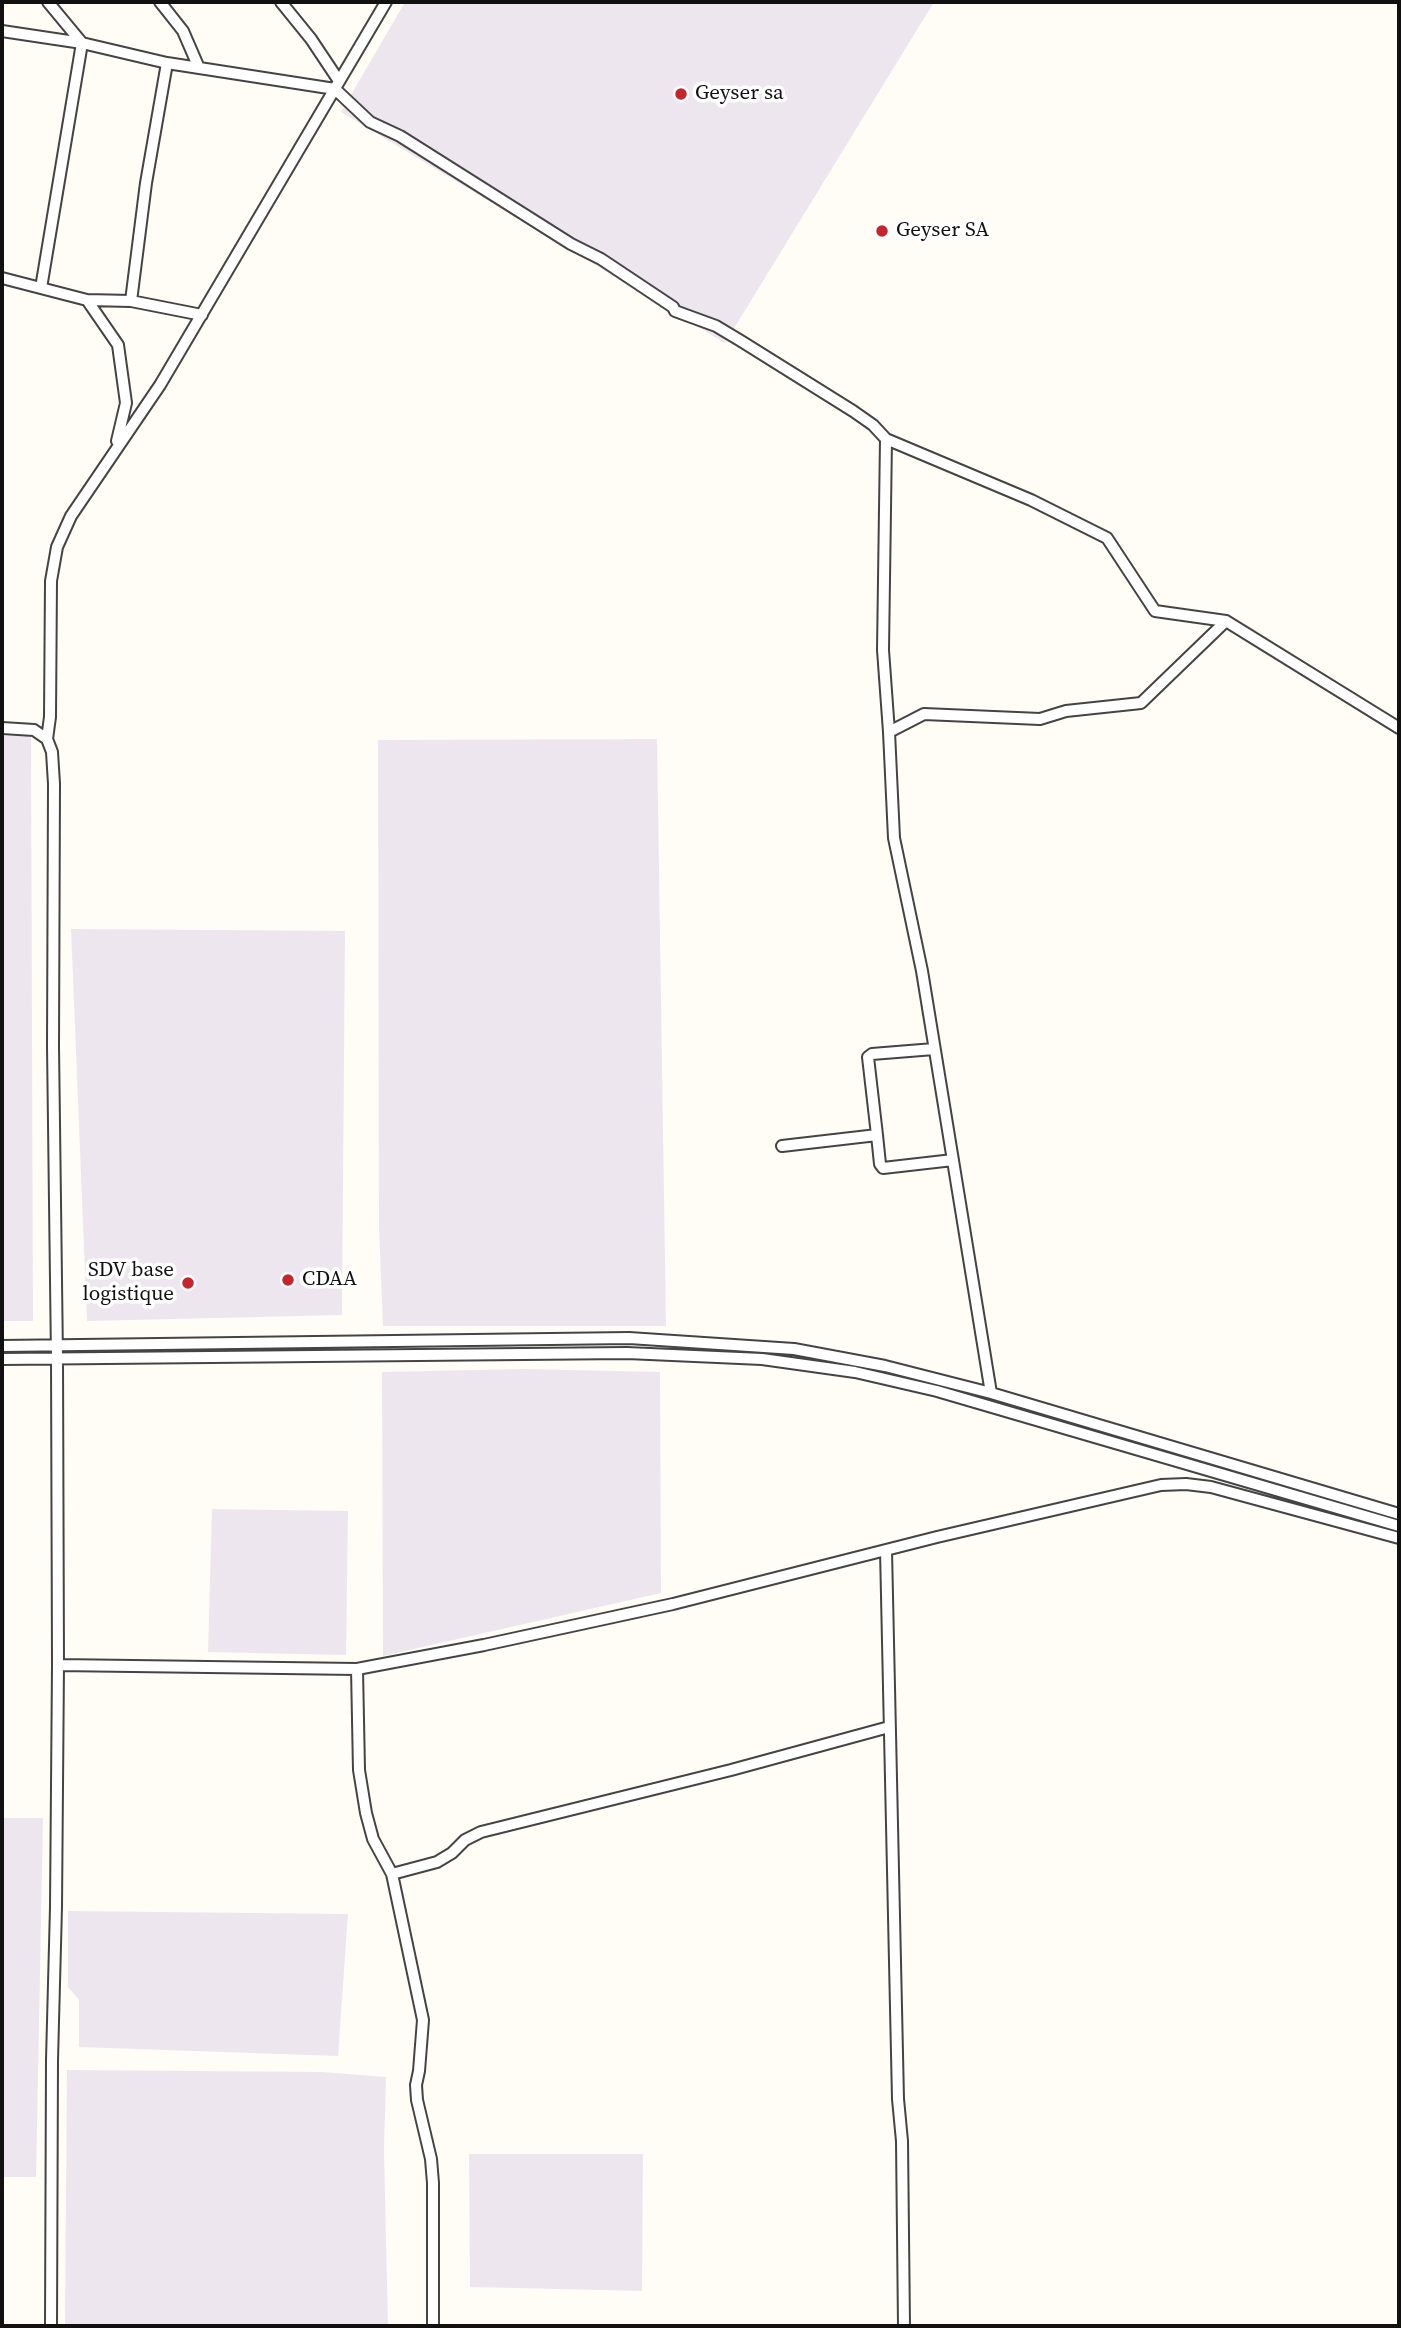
<!DOCTYPE html>
<html>
<head>
<meta charset="utf-8">
<style>
	body { margin:0 }
	#map { position:relative; width:1401px; height:2328px; overflow:hidden; background:#fffdf5; font-family:"Source Serif 4",serif }
	canvas { display:block }
	.frame { position:absolute; inset:0; border:4px solid #111; pointer-events:none }
</style>
</head>
<body>
<div id="map">
<canvas width="1401" height="2328"></canvas>
<div class="frame"></div>
</div>
<script>
const context = document.querySelector('canvas').getContext('2d');
context.lineJoin = 'round';
function paint(path, color) { context.fillStyle = color; context.fill(path, 'evenodd'); }
const toPath = rows => new Path2D(rows.map(r => 'M' + r).join(''));
function trace(path, color, width, dash) { context.strokeStyle = color; context.lineWidth = width; context.lineCap = dash ? 'butt' : 'round'; context.setLineDash(dash || []); context.stroke(path); }
function label(font, color, halo, rows, align = 'center') {
  context.font = font + ' "Source Serif 4",serif'; context.lineWidth = 7; context.setLineDash([]); context.textBaseline = 'middle'; context.strokeStyle = halo; context.fillStyle = color; for (const [text, x, y, turn = 0] of rows) {
    context.save(); context.translate(x, y); context.rotate((+turn || 0) * Math.PI / 180); context.textAlign = isNaN(turn) ? turn : align; if (halo) context.strokeText(text, 0, 0); context.fillText(text, 0, 0); context.restore();
  }
}
paint(toPath([
	[405,2,934,2,725,343,341,112],
	[31,735,33,1321,2,1321,2,736],
	[657,739,666,1326,383,1326,379,1228,378,740],
	[71,929,345,931,342,1315,87,1321],
	[525,1369,660,1372,661,1593,383,1656,382,1372],
	[212,1509,348,1511,346,1655,208,1652],
	[2,1818,43,1818,36,2177,2,2177],
	[68,1911,348,1914,338,2056,79,2047,79,2000,68,1987],
	[67,2070,322,2072,386,2077,384,2151,388,2326,65,2326],
	[469,2154,643,2154,642,2291,470,2287]
]), '#eee6ef');
const minor = toPath([
	[160,2,183,31,199,68],
	[281,2,311,39,339,81],
	[2,31,82,43,167,63,335,89,370,122,400,136,571,244,601,259,673,307,675,311,716,326,741,341,853,411,873,425,886,439,1031,500,1107,538,1155,611,1226,621,1399,728],
	[2,278,87,300,118,345,126,403,117,441],
	[41,288,82,43,48,2],
	[87,300,131,301,146,183,167,63],
	[131,301,202,315],
	[886,439,883,650,889,732,894,838,922,971,991,1393],
	[2,728,34,730,47,739,52,752,54,784,53,1046,57,1358,58,1665,56,1907,52,2060,51,2326],
	[889,732,924,714,1040,719,1066,711,1141,703,1226,621],
	[47,739,50,717,51,581,57,547,71,516,160,385,386,2],
	[877,1135,868,1057,872,1054,934,1049],
	[782,1146,877,1135,880,1164,883,1168,953,1160],
	[2,1346,629,1338,794,1349,885,1366,991,1393,1399,1514],
	[2,1359,627,1353,762,1359,855,1372,937,1391,1399,1526],
	[886,1550,898,2099,902,2141,904,2326],
	[58,1665,357,1669,484,1645,673,1604,937,1537,1161,1485,1186,1484,1211,1487,1399,1538],
	[357,1669,359,1770,366,1813,373,1839,392,1874,423,2020,419,2071,416,2085,417,2100,431,2159,433,2183,433,2326],
	[392,1874,437,1862,452,1853,465,1840,481,1832,731,1770,889,1727]
]);
trace(minor, '#444', 14);
trace(minor, '#fff', 10);
for (const [x, y, r, color] of [
	[681,94,7,"#c4262e"],
	[882,231,7,"#c4262e"],
	[288,1280,7,"#c4262e"],
	[188,1283,7,"#c4262e"]
]) { const dot = new Path2D(); dot.arc(x, y, r, 0, 2 * Math.PI); context.fillStyle = color; context.fill(dot); trace(dot, '#fff', 2.5); }
label('21px', '#111', '#fff', [
	["Geyser sa",695,94],
	["Geyser SA",896,231],
	["SDV base",174,1271,"right"],
	["logistique",174,1295,"right"],
	["CDAA",302,1280]
], 'left');
</script>
</body>
</html>
